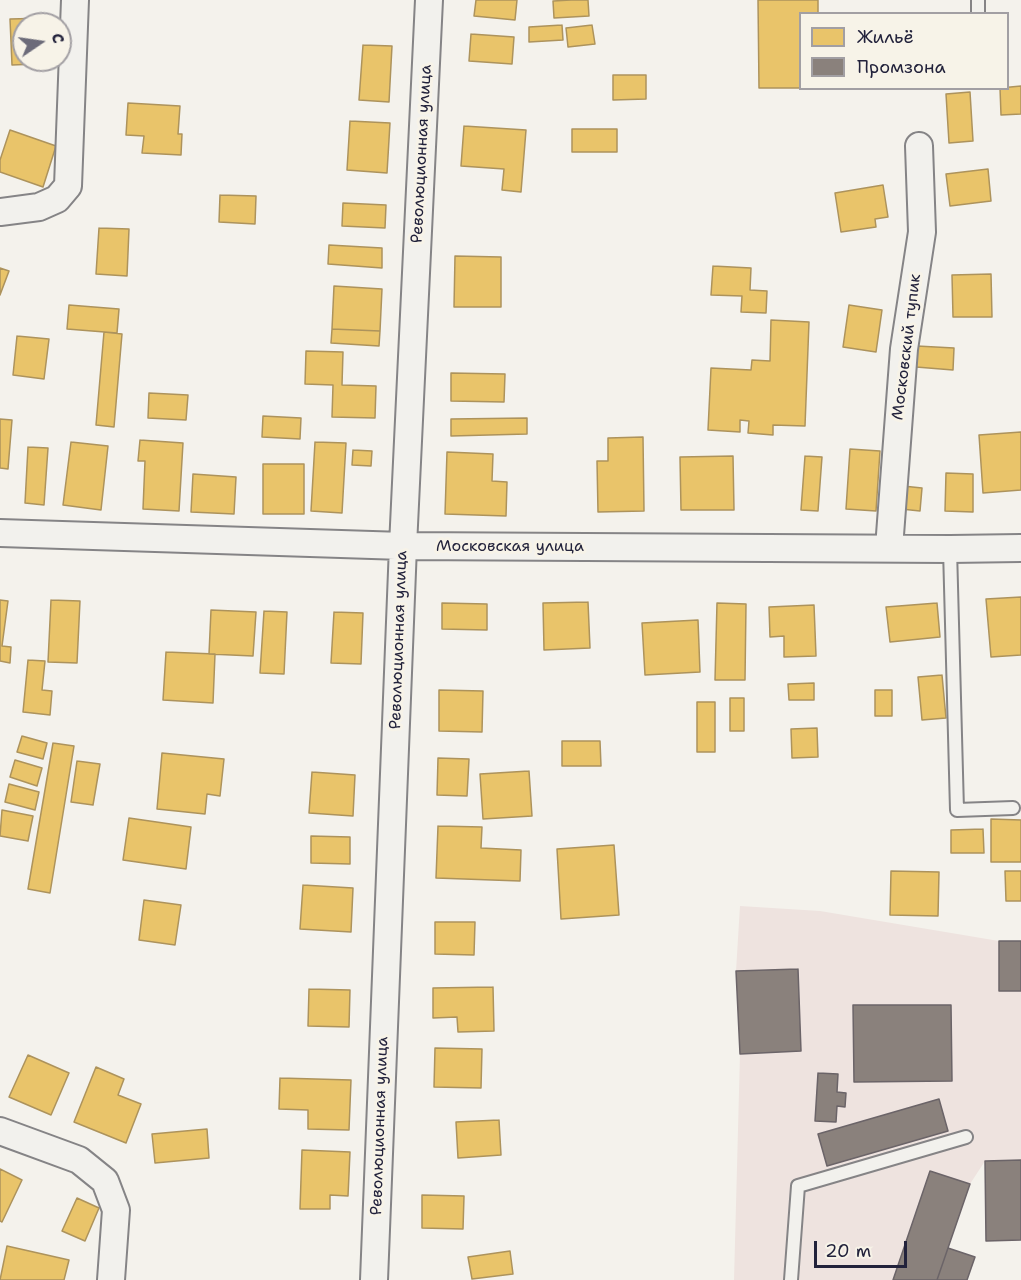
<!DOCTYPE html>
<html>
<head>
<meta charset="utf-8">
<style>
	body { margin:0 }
	#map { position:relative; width:1021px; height:1280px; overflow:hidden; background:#f4f2ec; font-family:"Shantell Sans",sans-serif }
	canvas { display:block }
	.legend { position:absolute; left:799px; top:12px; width:210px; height:78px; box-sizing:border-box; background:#f7f3e8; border:2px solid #a29fa3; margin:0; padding:8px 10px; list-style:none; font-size:18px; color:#22223b }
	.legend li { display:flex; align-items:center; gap:12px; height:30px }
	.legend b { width:30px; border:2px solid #a29fa3 }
	.north { position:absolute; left:12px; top:12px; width:60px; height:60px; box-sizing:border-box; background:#f7f3e8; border:2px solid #a29fa3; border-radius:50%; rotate:77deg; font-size:16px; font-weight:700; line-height:24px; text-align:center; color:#22223b }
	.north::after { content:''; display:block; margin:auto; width:21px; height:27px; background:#6c6b79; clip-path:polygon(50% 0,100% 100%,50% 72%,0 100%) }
	.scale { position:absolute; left:814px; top:1241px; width:93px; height:27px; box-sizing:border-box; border:3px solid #22223b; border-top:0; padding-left:8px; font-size:18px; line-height:21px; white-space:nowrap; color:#22223b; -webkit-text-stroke:4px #f7f3e8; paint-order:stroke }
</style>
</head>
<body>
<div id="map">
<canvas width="1021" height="1280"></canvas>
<ul class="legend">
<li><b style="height:16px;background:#e9c46a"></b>Жильё</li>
<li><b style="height:16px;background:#8a817c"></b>Промзона</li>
</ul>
<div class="north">С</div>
<div class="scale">20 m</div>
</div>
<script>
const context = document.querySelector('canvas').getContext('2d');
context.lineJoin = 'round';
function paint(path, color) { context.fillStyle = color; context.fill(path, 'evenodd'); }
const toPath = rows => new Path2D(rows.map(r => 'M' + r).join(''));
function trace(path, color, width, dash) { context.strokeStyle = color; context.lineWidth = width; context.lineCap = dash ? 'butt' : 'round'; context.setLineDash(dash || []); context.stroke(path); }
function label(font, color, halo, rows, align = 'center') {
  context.font = font + ' "Shantell Sans",sans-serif'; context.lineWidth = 6; context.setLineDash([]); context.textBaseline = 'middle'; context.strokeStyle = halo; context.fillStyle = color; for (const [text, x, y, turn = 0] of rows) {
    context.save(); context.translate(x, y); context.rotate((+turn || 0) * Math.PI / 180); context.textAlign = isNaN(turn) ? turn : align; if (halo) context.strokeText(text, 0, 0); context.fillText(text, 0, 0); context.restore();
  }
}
paint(toPath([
	[740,906,820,911,999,941,1021,941,1021,1160,985,1161,970,1184,937,1280,734,1280,740,1054,736,971]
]), '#eee3df');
const homes = toPath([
	[476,0,517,0,515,20,474,16,476,0],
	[571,0,588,0,589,16,554,18,553,1,571,0],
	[758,0,818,0,818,14,800,14,800,88,759,88,758,0],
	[48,18,49,24,24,24,24,60,36,60,36,64,12,65,10,19,48,18],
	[562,25,563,40,529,42,529,27,562,25],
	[592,25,595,44,568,47,566,28,592,25],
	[471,34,514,37,512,64,469,61,471,34],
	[363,45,392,46,389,102,359,100,363,45],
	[613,75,646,75,646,99,613,100,613,75],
	[1021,86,1021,114,1001,115,1000,88,1021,86],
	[970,92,973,141,949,143,946,94,970,92],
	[128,103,180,106,178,134,182,134,181,155,142,153,144,136,126,135,128,103],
	[350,121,390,123,387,173,347,170,350,121],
	[464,126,526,130,521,192,502,190,504,169,461,166,464,126],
	[572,129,617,129,617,152,572,152,572,129],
	[10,130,56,146,43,187,0,172,0,160,10,130],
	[988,169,991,201,950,206,946,174,988,169],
	[883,185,888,217,875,219,876,227,841,232,835,193,883,185],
	[220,195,256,196,255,224,219,222,220,195],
	[343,203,386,205,385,228,342,226,343,203],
	[99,228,129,229,127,276,96,274,99,228],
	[329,245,382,248,382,268,328,264,329,245],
	[455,256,501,257,501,307,454,307,455,256],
	[713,266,751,268,750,290,767,291,766,313,741,312,742,296,711,295,713,266],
	[0,268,9,271,0,295,0,268],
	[991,274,992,317,953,317,952,275,991,274],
	[334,286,382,289,380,331,332,329,334,286],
	[69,305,119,309,117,333,67,329,69,305],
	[849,305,882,310,876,352,843,347,849,305],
	[771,320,809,322,805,426,773,425,773,435,748,433,749,421,740,420,740,432,708,430,711,368,751,370,752,360,770,361,771,320],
	[332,329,380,331,379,346,331,343,332,329],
	[104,332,122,334,114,427,96,425,104,332],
	[17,336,49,339,44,379,13,375,17,336],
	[917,346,954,348,953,370,916,367,917,346],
	[306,351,343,352,342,385,376,386,375,418,332,417,333,385,305,384,306,351],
	[451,373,505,374,504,402,451,401,451,373],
	[149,393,188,395,186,420,148,418,149,393],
	[263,416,301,418,300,439,262,437,263,416],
	[527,418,527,434,451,436,451,419,527,418],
	[0,419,12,420,8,469,0,468,0,419],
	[1021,432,1021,490,983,493,979,435,1021,432],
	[643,437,644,511,598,512,597,461,608,461,608,438,643,437],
	[140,440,183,443,179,511,143,509,145,461,138,461,140,440],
	[71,442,108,446,101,510,63,505,71,442],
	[315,442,346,443,342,513,311,511,315,442],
	[28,447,48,448,44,505,25,503,28,447],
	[850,449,880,451,876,511,846,509,850,449],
	[353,450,372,451,371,466,352,465,353,450],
	[447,452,493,454,492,481,507,482,506,516,445,514,447,452],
	[733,456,734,510,681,510,680,457,733,456],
	[805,456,822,457,818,511,801,510,805,456],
	[263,464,304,464,304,514,263,514,263,464],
	[946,473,973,474,973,512,945,511,946,473],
	[193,474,236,477,234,514,191,512,193,474],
	[903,486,922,488,920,511,901,509,903,486],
	[1021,597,1021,655,991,657,986,599,1021,597],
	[0,600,8,601,2,646,11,647,10,663,0,661,0,600],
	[51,600,80,601,77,663,48,662,51,600],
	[588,602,590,648,544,650,543,603,588,602],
	[442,603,487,604,487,630,442,629,442,603],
	[717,603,746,604,745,680,715,680,717,603],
	[937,603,940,637,890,642,886,607,937,603],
	[814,605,816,656,784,657,784,636,770,637,769,607,814,605],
	[211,610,256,612,253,656,209,654,211,610],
	[264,611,287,612,284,674,260,673,264,611],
	[334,612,363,613,361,664,331,663,334,612],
	[698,620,700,672,645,675,642,623,698,620],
	[166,652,215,654,213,703,163,700,166,652],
	[28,660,45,661,42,690,52,691,50,715,23,712,28,660],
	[942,675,946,718,922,720,918,677,942,675],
	[814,683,814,700,789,700,788,684,814,683],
	[439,690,483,691,482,732,439,731,439,690],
	[875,690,892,690,892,716,875,716,875,690],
	[730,698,744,698,744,731,730,731,730,698],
	[697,702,715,702,715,752,697,752,697,702],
	[817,728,818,757,792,758,791,729,817,728],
	[22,736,47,743,43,759,17,752,22,736],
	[562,741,600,741,601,766,562,766,562,741],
	[53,743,74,746,50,893,28,889,53,743],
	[162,753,224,759,220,796,207,794,205,814,157,809,162,753],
	[438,758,469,759,467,796,437,795,438,758],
	[15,760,42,768,37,786,10,777,15,760],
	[77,761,100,764,93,805,71,802,77,761],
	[529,771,532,816,483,819,480,774,529,771],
	[312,772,355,775,353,816,309,813,312,772],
	[9,784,39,792,35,810,5,802,9,784],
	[2,810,33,816,28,841,0,836,2,810],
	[129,818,191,827,186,869,123,860,129,818],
	[991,819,1021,820,1021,862,991,862,991,819],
	[438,826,482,827,481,848,521,850,520,881,436,878,438,826],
	[983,829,984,853,951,853,951,830,983,829],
	[311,836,350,837,350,864,311,863,311,836],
	[614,845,619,915,561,919,557,849,614,845],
	[891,871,939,872,938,916,890,915,891,871],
	[1005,871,1021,871,1021,901,1006,901,1005,871],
	[303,885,353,888,351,932,300,929,303,885],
	[144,900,181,905,175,945,139,940,144,900],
	[435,922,475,922,474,955,435,954,435,922],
	[493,987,494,1031,458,1032,457,1017,433,1018,433,988,493,987],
	[309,989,350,990,349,1027,308,1026,309,989],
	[435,1048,482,1049,481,1088,434,1087,435,1048],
	[28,1055,69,1073,51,1115,9,1097,28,1055],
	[96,1067,124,1079,118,1095,141,1104,126,1143,74,1122,96,1067],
	[280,1078,351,1080,349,1130,308,1129,308,1110,279,1109,280,1078],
	[499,1120,501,1155,458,1158,456,1122,499,1120],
	[207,1129,209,1158,155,1163,152,1134,207,1129],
	[302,1150,350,1152,348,1196,330,1195,330,1209,300,1209,302,1150],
	[0,1169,22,1180,2,1222,0,1221,0,1169],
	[422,1195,464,1196,463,1229,422,1228,422,1195],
	[77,1198,99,1208,85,1241,62,1231,77,1198],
	[7,1246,69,1260,64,1280,0,1280,7,1246],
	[510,1251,513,1274,472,1279,468,1257,510,1251]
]);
paint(homes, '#e9c46a');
trace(homes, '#ad935c', 1.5);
const industry = toPath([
	[999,941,1021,941,1021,991,999,991,999,941],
	[798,969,801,1051,740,1054,736,971,798,969],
	[853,1005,951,1005,952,1081,854,1082,853,1005],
	[818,1073,838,1074,837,1092,846,1093,845,1107,837,1106,836,1122,815,1121,818,1073],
	[939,1099,948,1131,827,1166,818,1134,939,1099],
	[1021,1160,1021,1240,986,1241,985,1161,1021,1160],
	[930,1171,970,1184,937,1280,893,1280,930,1171],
	[948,1248,975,1257,967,1280,937,1280,948,1248]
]);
paint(industry, '#8a817c');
trace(industry, '#6b6468', 1.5);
const lane = toPath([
	[978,14,978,0],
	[950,549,957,810,1013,808],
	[791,1280,798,1186,966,1137]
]);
const street = toPath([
	[0,212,39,207,57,199,68,186,75,0],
	[0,533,403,546,950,549,1021,548],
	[889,548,904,349,922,232,919,146],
	[0,1131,79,1160,105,1181,116,1210,111,1280],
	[374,1280,403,546,429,0]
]);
trace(lane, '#858486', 16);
trace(street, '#858486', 30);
trace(lane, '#f2f1ed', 12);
trace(street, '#f2f1ed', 26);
label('16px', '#22223b', '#f7f3e8', [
	["Революционная улица",422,154,-87],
	["Московский тупик",907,347,-83],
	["Московская улица",510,547],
	["Революционная улица",399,640,-88],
	["Революционная улица",380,1126,-88]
]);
</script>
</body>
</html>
